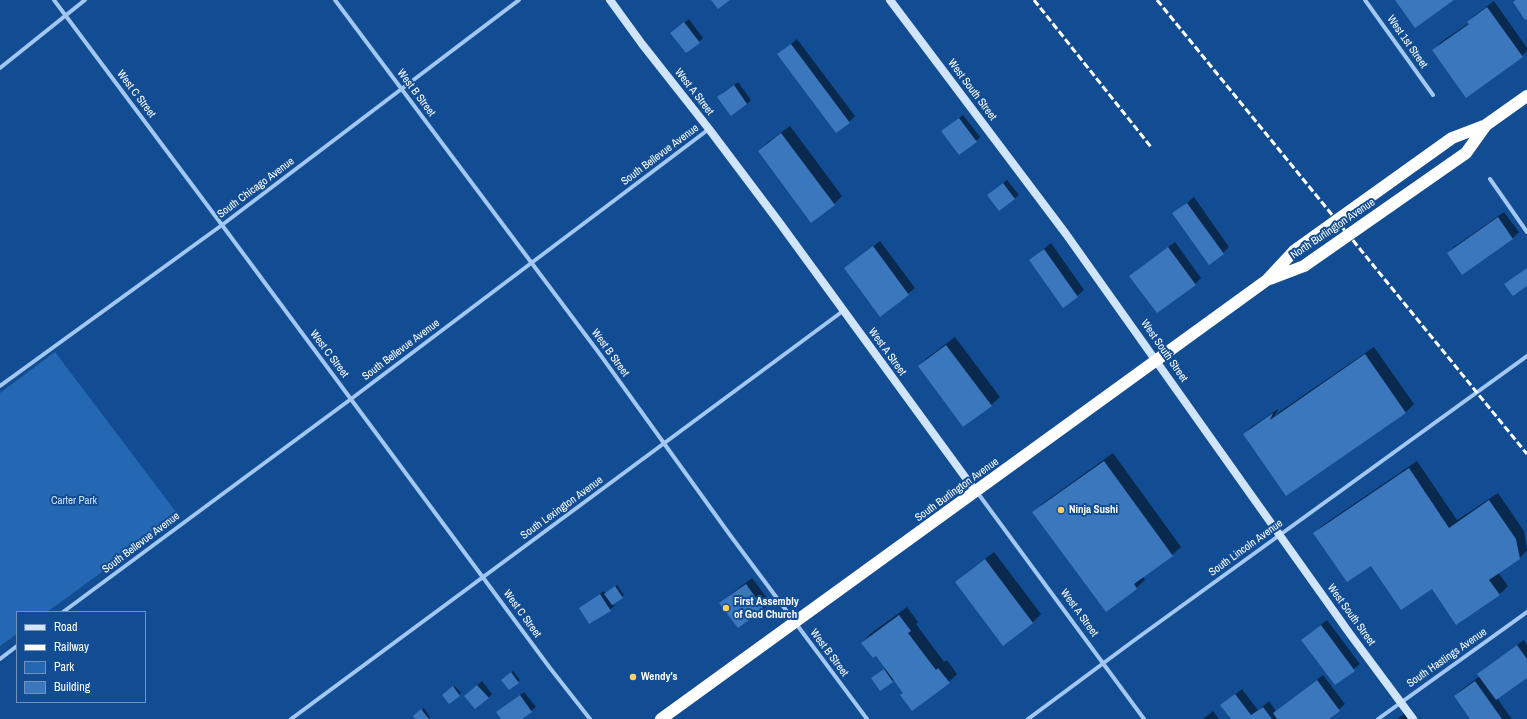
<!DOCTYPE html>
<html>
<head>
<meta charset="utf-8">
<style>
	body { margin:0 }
	#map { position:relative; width:1527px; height:719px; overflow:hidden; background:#124d94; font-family:"Archivo Narrow",sans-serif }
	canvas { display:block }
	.legend { position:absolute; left:16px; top:611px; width:130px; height:92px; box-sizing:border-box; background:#124d94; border:1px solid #7194bf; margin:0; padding:5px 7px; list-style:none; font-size:12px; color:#fff }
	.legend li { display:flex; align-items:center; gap:8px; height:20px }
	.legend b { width:20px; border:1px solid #7194bf }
</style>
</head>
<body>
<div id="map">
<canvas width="1527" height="719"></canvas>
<ul class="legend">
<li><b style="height:5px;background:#d0e4fc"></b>Road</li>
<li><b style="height:5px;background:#fff"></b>Railway</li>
<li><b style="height:11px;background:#2467b3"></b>Park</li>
<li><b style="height:11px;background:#3b77bc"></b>Building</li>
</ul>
</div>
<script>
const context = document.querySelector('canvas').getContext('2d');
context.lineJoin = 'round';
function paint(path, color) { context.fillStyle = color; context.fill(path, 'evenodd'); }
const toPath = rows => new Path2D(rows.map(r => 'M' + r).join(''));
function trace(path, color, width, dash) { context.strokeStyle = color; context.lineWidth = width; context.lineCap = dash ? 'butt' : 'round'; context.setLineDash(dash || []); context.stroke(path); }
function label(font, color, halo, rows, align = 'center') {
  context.font = font + ' "Archivo Narrow",sans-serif'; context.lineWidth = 4; context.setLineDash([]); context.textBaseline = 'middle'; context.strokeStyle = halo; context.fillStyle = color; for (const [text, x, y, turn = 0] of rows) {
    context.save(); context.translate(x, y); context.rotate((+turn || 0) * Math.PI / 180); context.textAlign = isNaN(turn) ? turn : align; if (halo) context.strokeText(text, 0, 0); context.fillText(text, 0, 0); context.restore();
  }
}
paint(toPath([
	[55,352,179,516,47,612,17,612,17,634,0,646,0,393]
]), '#2467b3');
paint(toPath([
	[1494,1,1527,48,1527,51,1522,56,1433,51,1441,42,1469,23,1468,22,1474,16],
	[689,19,703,38,699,42,676,29],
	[797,39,855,116,849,122,779,54],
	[738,82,751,100,747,104,722,93],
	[963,115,980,137,976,141,942,131],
	[790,126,842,196,834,204,759,151,767,143],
	[1007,180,1019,195,1000,210,988,195],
	[1194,197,1229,247,1223,253,1174,214],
	[1504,212,1519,232,1513,238,1463,274,1448,253,1454,247],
	[880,241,915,288,880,316,845,268],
	[1175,242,1201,278,1195,284,1131,276,1137,270],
	[1051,243,1084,290,1063,307,1030,260],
	[955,337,1000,397,991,405,919,366,927,358],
	[1374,347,1414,404,1406,412,1287,495,1244,434,1250,428,1278,409,1274,418,1279,412],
	[1113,453,1181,547,1172,555,1143,577,1145,580,1136,588,1034,512,1042,504],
	[1417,461,1457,520,1498,493,1524,531,1527,550,1520,558,1498,572,1508,586,1500,594,1456,624,1432,588,1371,564,1314,533,1323,525],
	[994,552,1041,614,1033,622,1004,644,957,582,965,574],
	[752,578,770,602,764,609,721,603,727,597],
	[617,585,624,595,613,604,614,606,610,610,580,608,604,591,606,594],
	[907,607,918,622,916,624,944,662,947,660,957,674,949,682,904,693,894,679,892,681,877,674,886,668,876,655,862,643,870,634],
	[1327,620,1360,664,1335,684,1302,640],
	[1524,640,1527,645,1527,677,1497,698,1512,719,1471,719,1455,696,1461,690,1480,676,1479,674,1485,668],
	[513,671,520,680,510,689,504,678],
	[1323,675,1345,704,1328,719,1232,719,1222,705,1242,689,1258,710,1269,701,1276,711],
	[482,681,492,694,488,698,469,692],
	[455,686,461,693,449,703,445,693],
	[524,692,536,707,521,719,502,719,501,709],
	[424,708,430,717,428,719,416,719,416,714],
	[1213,711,1219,719,1203,719],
	[1408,711,1413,719,1397,719]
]), '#0007');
paint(toPath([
	[711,0,730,0,718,9],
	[1395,0,1454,0,1415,28],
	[1516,0,1527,0,1527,19,1525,20,1513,2],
	[1487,7,1523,57,1466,98,1432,50,1469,24,1467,22],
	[684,22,700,43,686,53,670,33],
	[791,44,850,123,836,133,777,54],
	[734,85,747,104,731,116,717,97],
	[959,118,977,142,959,155,941,131],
	[781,133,835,205,811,223,758,151],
	[1003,183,1015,199,999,211,987,195],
	[1187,203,1224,254,1209,265,1172,213],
	[1498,217,1513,239,1462,275,1447,253],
	[873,246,909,295,880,317,844,268],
	[1168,247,1196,285,1157,313,1129,276],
	[1044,249,1078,297,1063,308,1029,260],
	[1527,268,1527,286,1513,296,1504,284],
	[946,345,992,406,963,427,918,366],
	[1365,354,1406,413,1286,496,1243,434,1273,413,1270,420],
	[1104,461,1173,556,1134,584,1137,589,1106,612,1032,512],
	[1409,468,1449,528,1489,500,1516,539,1520,559,1489,580,1500,595,1456,625,1432,589,1401,610,1371,566,1347,582,1313,533],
	[985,559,1033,623,1003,646,955,582],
	[746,584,764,609,738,628,719,603],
	[615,586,623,598,612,605,604,594],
	[600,594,611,611,589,624,579,608],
	[899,615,911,631,908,633,936,670,938,668,950,683,912,711,900,695,903,693,876,656,873,658,861,643],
	[1321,625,1355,671,1335,685,1301,640],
	[1517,645,1527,659,1527,678,1496,700,1477,674],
	[884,669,893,682,880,691,871,678],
	[511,672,519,683,509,690,501,680],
	[1317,680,1340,711,1329,719,1277,719,1273,713],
	[1475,681,1502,719,1470,719,1454,696],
	[477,685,489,698,475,709,464,696],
	[453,686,460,696,449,704,442,695],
	[1235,694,1251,715,1263,707,1272,719,1231,719,1220,705],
	[520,695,532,712,522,719,501,719,496,712],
	[421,709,429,719,415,719,413,716]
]), '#3b77bc');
trace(toPath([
	[54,0,222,225,550,668,590,719],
	[335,0,599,353,730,535,867,719],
	[1365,0,1433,95],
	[0,68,85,0],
	[1490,179,1527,232],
	[0,386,222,225,519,0],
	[977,492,1144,719],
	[63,612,351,399,709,129],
	[0,659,17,646],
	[291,719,843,311],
	[1028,719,1136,639,1527,356],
	[1378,719,1527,612]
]), '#a1c7f2', 4);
trace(toPath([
	[610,0,642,44,709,129,779,222,976,492],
	[890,0,1066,234,1244,485,1350,634,1413,719]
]), '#d0e4fc', 8);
trace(toPath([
	[1270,279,1304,266,1466,153,1486,125],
	[661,719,1267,280,1294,251,1452,138,1486,125,1527,96]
]), '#fff', 12);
trace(toPath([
	[1034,0,1151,147],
	[1157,0,1527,454]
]), '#fff', 3, [7, 3]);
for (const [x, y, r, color] of [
	[1061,510,4,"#ffcf63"],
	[726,608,4,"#ffcf63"],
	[633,677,4,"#ffcf63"]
]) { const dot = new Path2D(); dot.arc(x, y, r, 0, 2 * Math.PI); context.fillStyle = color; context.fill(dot); trace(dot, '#124d94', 1.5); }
label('11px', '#fff', '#124d94', [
	["West 1st Street",1407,42,55],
	["West South Street",972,90,53],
	["West A Street",694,92,52],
	["West B Street",416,93,53],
	["West C Street",136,94,53],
	["South Bellevue Avenue",660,155,-37],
	["South Chicago Avenue",256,188,-37],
	["North Burlington Avenue",1333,229,-34],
	["South Bellevue Avenue",401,350,-37],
	["West South Street",1164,351,55],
	["West A Street",887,352,54],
	["West B Street",610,353,54],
	["West C Street",329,354,53],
	["South Burlington Avenue",957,490,-36],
	["South Lexington Avenue",562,508,-36],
	["South Bellevue Avenue",141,543,-37],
	["South Lincoln Avenue",1246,548,-36],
	["West A Street",1079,613,54],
	["West C Street",522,614,54],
	["West South Street",1351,615,54],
	["West B Street",829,653,53],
	["South Hastings Avenue",1447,658,-35]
]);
label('11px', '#c9e1fd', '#124d94', [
	["Carter Park",74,501]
]);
label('bold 11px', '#fff', '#124d94', [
	["Ninja Sushi",1069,510],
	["First Assembly",734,602],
	["of God Church",734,615],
	["Wendy's",641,677]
], 'left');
</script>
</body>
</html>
